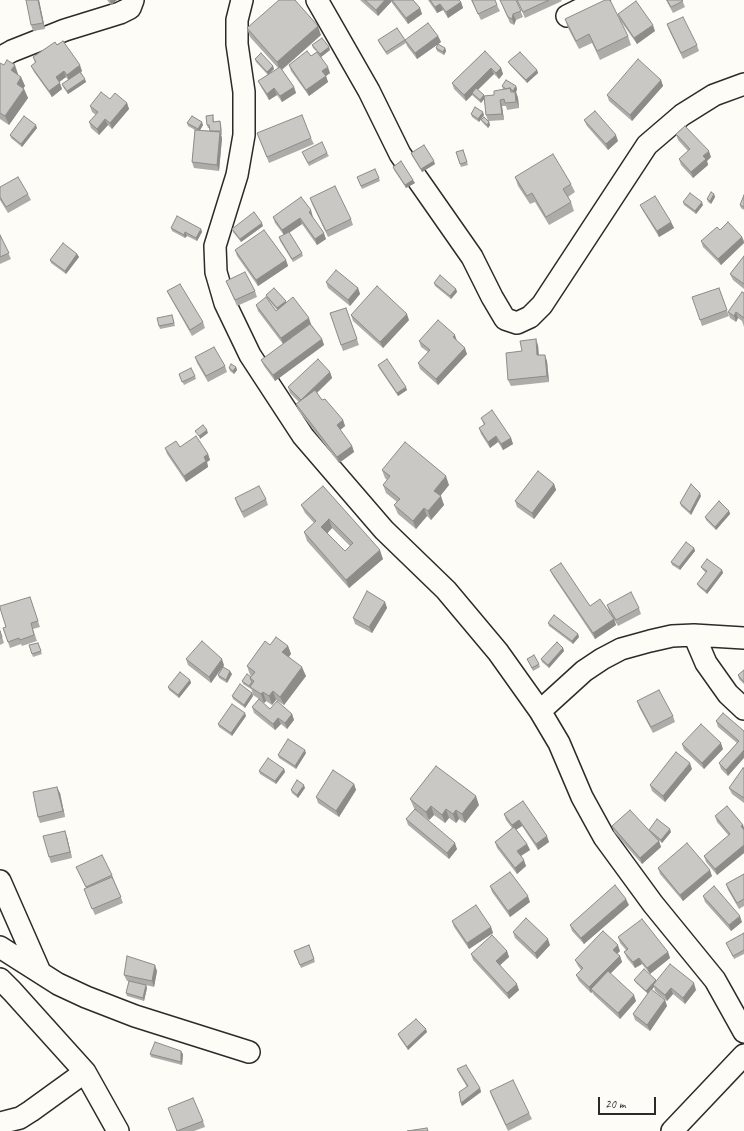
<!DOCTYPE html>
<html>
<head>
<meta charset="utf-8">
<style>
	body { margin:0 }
	#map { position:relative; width:744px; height:1131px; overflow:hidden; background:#fdfcf7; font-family:Caveat,sans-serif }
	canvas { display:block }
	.scale { position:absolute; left:598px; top:1097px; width:58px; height:18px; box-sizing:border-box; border:2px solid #2b2b2b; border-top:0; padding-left:5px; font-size:12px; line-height:14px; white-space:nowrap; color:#2b2b2b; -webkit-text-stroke:3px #fdfcf7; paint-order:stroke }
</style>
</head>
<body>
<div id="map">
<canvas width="744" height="1131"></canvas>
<div class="scale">20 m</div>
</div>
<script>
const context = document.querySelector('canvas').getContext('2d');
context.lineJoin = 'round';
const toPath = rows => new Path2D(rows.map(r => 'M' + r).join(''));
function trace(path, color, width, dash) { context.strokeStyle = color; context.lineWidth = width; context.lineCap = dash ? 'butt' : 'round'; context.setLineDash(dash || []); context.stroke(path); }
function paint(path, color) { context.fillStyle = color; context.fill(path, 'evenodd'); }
const minor = toPath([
	[242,0,237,20,237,44,244,92,244,135,237,175,215,246,216,272,225,303,250,355,303,436,384,530,446,590,498,652,540,711,559,743,582,797,604,837,653,904,715,980,744,1032],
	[317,0,369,91,400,154,472,257,492,297,505,319,517,323,530,317,542,305,647,145,682,115,714,95,744,84],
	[567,16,599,0],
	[0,58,12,51,65,30,120,13,130,8,133,0],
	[694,635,706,663,728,694,744,709],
	[540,711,584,671,602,659,621,649,650,641,672,636,694,635,744,638],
	[0,881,40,972],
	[0,947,58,984,86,997,135,1016,249,1052],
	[0,979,12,991,85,1072,118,1131],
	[0,1123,20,1118,31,1111,85,1072],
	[672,1131,744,1055]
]);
trace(minor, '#2b2b2b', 24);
trace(minor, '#fdfcf7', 21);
paint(toPath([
	[39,0,45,29,33,31,31,25],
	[107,0,117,0,111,5],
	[360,0,413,0,420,8,422,14,408,24,392,3,392,1,378,16],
	[428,0,459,0,461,2,463,8,448,18,443,10,437,13],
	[471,0,497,5,500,11,481,20],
	[500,0,516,0,523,17,516,20,514,25,510,23],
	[517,0,561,0,562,1,525,18],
	[666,0,682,0,685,7,673,13],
	[618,14,655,31,637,44,620,20],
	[565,19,628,36,631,45,600,60,592,43,579,49,568,28],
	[667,24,697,45,699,51,683,59,669,30],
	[247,28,321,35,282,70,294,87,296,93,282,102,277,95,269,100,261,87,258,81,268,75,256,62,255,59,273,66,274,69,268,75,278,68,250,37],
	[438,36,441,42,417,59,407,46,405,40],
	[378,40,405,40,406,43,387,55,379,43],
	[57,45,82,71,81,72,86,82,68,94,63,87,62,84,68,80,66,77,59,82,62,89,52,97,34,72,31,66,35,63,33,57],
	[312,45,329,47,330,50,321,57,330,73,326,76,328,82,309,96,291,71,289,65,311,56,317,52,313,48],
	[436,48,445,48,446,51,444,55,437,51],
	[485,51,501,68,503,74,499,79,494,74,478,90,484,96,494,95,503,89,502,86,516,86,517,89,516,92,518,98,519,108,507,110,506,106,502,106,504,120,489,121,490,125,488,128,483,123,481,120,488,121,486,115,484,98,481,103,472,95,466,101,454,89,452,83],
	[508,62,537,70,538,73,527,83,510,65],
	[0,63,18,74,17,74,21,77,25,86,23,88,24,89,28,98,9,125,0,119],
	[661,80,663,86,632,121,609,101,607,95],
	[110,99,127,103,129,109,112,129,108,125,99,135,91,128,89,122,96,115,92,112,90,106],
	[471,114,484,115,479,122,472,117],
	[213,115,214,122,220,121,221,124,222,135,221,135,222,138,219,171,194,168,192,162,195,130,188,126,187,123,203,125,200,130,210,131,210,128,208,128,207,125],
	[584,120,618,141,608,150,587,126],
	[37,128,22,147,11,138,10,135],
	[257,133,311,138,314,144,269,163],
	[676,134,711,157,707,161,708,165,693,178,681,165,679,159,688,151,678,140],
	[463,150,468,165,461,167,456,152],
	[302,152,327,153,329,156,309,166],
	[411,153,435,164,422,172,412,156],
	[393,167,415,183,406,188,394,170],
	[515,177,571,184,575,192,568,197,571,202,574,211,549,225,535,202,530,204,518,186],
	[379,178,380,181,362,189,358,180],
	[0,187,28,194,31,200,8,213,0,200],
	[714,194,715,197,711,204,708,202,707,199],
	[744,195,744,210,741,208,740,205],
	[310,198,351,219,353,225,328,237,312,204],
	[683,202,703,205,696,214,684,205],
	[640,205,671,222,674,228,659,237,643,211],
	[273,217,313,217,326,239,317,245,302,224,289,233,302,253,303,256,293,262,280,241,279,237,284,235,275,223],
	[263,226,241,242,233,232,232,229],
	[171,228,201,229,202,232,197,241,187,236,185,238,172,231],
	[720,230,742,237,744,241,744,243,721,265,703,247,701,241],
	[0,235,11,259,0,264],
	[235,250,286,260,288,266,258,286,237,256],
	[77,254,79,257,66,274,51,263,50,260],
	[744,256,744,289,733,280,730,274],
	[226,281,255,291,257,297,237,306],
	[326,282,358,288,360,294,350,306,328,288],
	[434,283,456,289,457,292,451,299,435,286],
	[719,288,729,316,702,326,700,320],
	[167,291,203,322,205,328,192,336,170,297],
	[744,293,744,327,742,321,738,318,736,322,730,318,728,312],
	[266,295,286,303,311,324,322,339,324,345,275,381,264,366,261,360,283,344,258,311,256,305,276,311,277,310,267,298],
	[346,308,359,345,343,351,330,313],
	[351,315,409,320,383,348,353,321],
	[173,318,175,326,160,329,159,326],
	[419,341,457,341,467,354,438,385,420,369,418,363,428,352,421,347],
	[538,345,539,355,547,361,549,382,511,386,508,380,522,351],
	[195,357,225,366,227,372,208,382,197,363],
	[378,365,407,390,398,396,379,368],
	[236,367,237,370,234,374,230,371,229,368],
	[330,372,332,378,317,393,322,400,343,420,345,426,340,430,352,446,354,452,339,463,298,410,296,404,299,402,290,393,288,387],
	[195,376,196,379,184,385,180,377],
	[481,418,511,438,513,444,503,450,498,442,490,448,481,434,479,428,484,425],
	[180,447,208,454,210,460,207,462,208,467,186,482,167,454,165,448],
	[382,470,449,485,440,496,444,505,431,520,427,516,416,529,398,514,394,505,397,502,386,493,383,485,387,480,385,478],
	[554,484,556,490,534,519,517,507,515,501],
	[323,486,383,559,349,588,307,541,304,532,314,523,305,513,301,505],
	[332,528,350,546,345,551,327,533],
	[701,496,691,515,681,506,680,503],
	[235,498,266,499,268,505,244,518,237,504],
	[729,511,730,514,716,530,706,520,705,517],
	[694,548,695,551,680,570,672,565,671,562],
	[701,567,722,570,723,573,707,594,699,587,697,584,706,573,703,570],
	[550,570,590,606,614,619,616,625,595,639,553,576],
	[30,597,40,627,33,629,37,641,22,646,21,644,10,648,3,628,6,627],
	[385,602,387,608,372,633,355,624,353,618],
	[607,605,639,608,641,614,618,626,609,611],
	[548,623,578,634,579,637,573,644,549,626],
	[0,630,4,643,0,645],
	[38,643,42,654,33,657,29,645],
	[270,645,288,646,291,654,289,657,306,676,284,705,276,700,272,705,266,701,264,703,259,700,270,709,292,714,294,720,287,729,281,724,275,730,254,713,252,707,259,699,253,695,251,688,251,689,243,684,242,681,251,677,252,676,250,675,247,666],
	[563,648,564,651,549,668,542,662,541,659],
	[186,659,224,665,223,667,232,674,227,683,219,678,218,675,222,667,211,683,188,665],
	[527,659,539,664,540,667,533,671],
	[744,670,744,684,739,679,738,675],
	[190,680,191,683,179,698,169,690,168,687],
	[252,693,253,696,245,708,233,699,232,696],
	[637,701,673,716,675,722,653,733,639,707],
	[246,716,232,736,219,727,218,724],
	[716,721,744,731,728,776,721,769,719,763,737,743,718,727],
	[682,744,723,749,704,769,684,750],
	[306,753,296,769,279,758,278,755],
	[744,768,744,803,732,794,729,788],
	[284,769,285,772,276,784,260,774,259,771],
	[692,769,665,802,652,791,650,785],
	[354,784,356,790,339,817,318,803,316,797],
	[305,788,298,798,292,793,291,790],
	[60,793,65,817,40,823,38,817],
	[410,799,479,805,465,823,459,819,456,823,449,818,445,823,434,815,429,820,416,810,457,849,449,859,408,825,406,819,415,809,414,808],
	[523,801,549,842,538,850,522,826,516,830,527,844,530,850,521,856,526,866,517,874,497,848,495,842,512,828,506,820,504,814],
	[715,816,743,825,744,828,744,853,717,875,706,862,704,856,729,836,717,822],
	[612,826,649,830,671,832,662,843,656,838,659,841,661,847,642,864,614,832],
	[67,837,72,858,51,863,49,857],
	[76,867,112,875,123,903,95,915,84,889,86,888],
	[658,868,712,876,683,901,660,874],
	[744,874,744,906,739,909,728,890,726,884],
	[490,886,530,902,510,917,492,892],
	[703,896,742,922,731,931,705,902],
	[629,905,584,944,572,931,570,925],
	[452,921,491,927,493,933,469,949,454,927],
	[513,932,550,945,537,959,515,938],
	[744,933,744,954,734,959,726,943],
	[618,937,668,952,670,958,650,974,642,964,635,968,627,958,624,952,626,950,620,943],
	[309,945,315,962,301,968,294,951],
	[507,951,509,957,500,965,519,990,509,999,473,960,471,954],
	[620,951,617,954,620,956,622,962,610,974,636,1001,620,1019,594,995,592,992,591,993,579,981,576,975,581,970,578,966,575,960],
	[157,971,154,987,146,985,147,988,144,1001,127,996,126,993,129,981,127,981,124,975],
	[634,980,656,980,656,981,696,990,685,1004,673,994,667,1001,655,991,654,987,651,990,665,1000,667,1006,650,1031,635,1020,633,1014,648,994,636,983],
	[427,1032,408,1050,399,1037,398,1034],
	[150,1054,183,1054,182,1065,151,1057],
	[457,1069,480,1088,481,1092,462,1106,461,1103,467,1087,458,1072],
	[490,1091,529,1113,532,1119,508,1131,492,1097],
	[168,1108,203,1121,205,1127,194,1131,177,1131]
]), '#adaca9');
paint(toPath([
	[38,0,39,0,45,29,43,23],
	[110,0,117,0,111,5],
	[385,0,391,0,392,1,378,16,376,10],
	[461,2,463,8,448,18,446,12],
	[440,4,443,10,437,13,435,7],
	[420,8,422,14,408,24,406,18],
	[513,14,516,20,514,25,512,19],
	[653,25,655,31,637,44,634,38],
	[318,26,321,35,280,71,277,62],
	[438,36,441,42,417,59,415,53],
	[329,47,330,50,321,57,320,54],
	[445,48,446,51,444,55,443,52],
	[15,65,18,74,14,79,11,70],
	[80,65,82,71,69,81,67,75],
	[273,66,274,69,268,75,267,72],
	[328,67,330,73,326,76,328,82,309,96,306,90,322,71],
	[491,68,494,74,473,94,472,93,472,95,466,101,464,95],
	[501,68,503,74,499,79,496,73],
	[537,70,538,73,527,83,526,80],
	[64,71,66,77,58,83,56,77],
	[21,77,25,86,20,93,17,84],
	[85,79,86,82,68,94,67,91],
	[661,80,663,86,632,121,630,115],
	[60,83,62,89,52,97,49,91],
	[516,86,517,89,516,92,518,98,519,108,513,91],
	[294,87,296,93,282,102,280,96],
	[274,88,277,95,269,100,267,94],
	[24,89,28,98,9,125,5,116],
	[484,95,485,98,481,103,480,100],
	[500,100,502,106,504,120,502,114],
	[127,103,129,109,112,129,110,123],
	[483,112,484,115,479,122,478,119],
	[105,119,108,125,99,135,97,129],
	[202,122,203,125,199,132,198,129],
	[489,122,490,125,488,128,487,125],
	[36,125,37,128,22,147,21,144],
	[220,132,222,138,219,171,217,165],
	[616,135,618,141,608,150,606,144],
	[709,151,711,157,707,161,708,165,693,178,691,172,703,156],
	[434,161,435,164,422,172,421,169],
	[413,180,415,183,406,188,405,185],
	[714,194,715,197,711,204,710,201],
	[702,202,703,205,696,214,695,211],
	[311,210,313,217,312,218,309,212],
	[300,218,302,224,284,236,282,230],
	[671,222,674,228,659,237,657,231],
	[262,223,263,226,241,242,240,239],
	[201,229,202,232,197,241,196,238],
	[185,232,187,236,185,238,184,235],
	[324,233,326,239,317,245,315,239],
	[742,237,744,243,721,265,718,259],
	[77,254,79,257,66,274,65,271],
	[286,260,288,266,258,286,256,280],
	[358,288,360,294,350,306,348,300],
	[456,289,457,292,451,299,450,296],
	[286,301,287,304,278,311,277,308],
	[736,312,738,318,736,322,734,316],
	[407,314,409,320,383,348,380,342],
	[309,318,311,324,283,344,281,338],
	[455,335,457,341,453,337],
	[322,339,324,345,275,381,273,375],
	[536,339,538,345,539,361,537,355],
	[465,348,467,354,438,385,436,379],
	[545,355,547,361,549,382,547,376],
	[236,367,237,370,234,374,233,371],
	[330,372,332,378,303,406,301,400],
	[406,387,407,390,398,396,397,393],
	[343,420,345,426,339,431,337,425],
	[207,430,208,433,200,439,199,436],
	[496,436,498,442,490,448,488,442],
	[511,438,513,444,503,450,501,444],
	[352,446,354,452,339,463,337,457],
	[208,454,210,460,207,462,208,467,186,482,184,476,204,457],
	[446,476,449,485,437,500,434,491],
	[554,484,556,490,534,519,532,513],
	[700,493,701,496,691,515,690,512],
	[441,496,444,505,431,520,428,511],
	[424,508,427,516,416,529,413,521],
	[729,511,730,514,716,530,715,527],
	[329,519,332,528,325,536,321,527],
	[694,548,695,551,680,570,679,567],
	[380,550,383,559,349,588,346,580],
	[722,570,723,573,707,594,706,591],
	[385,602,387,608,372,633,369,627],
	[614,619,616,625,595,639,593,633],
	[578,634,579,637,573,644,572,641],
	[288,646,291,654,285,661,282,652],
	[563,648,564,651,549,668,548,665],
	[222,659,224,665,211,683,209,677],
	[302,667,306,676,284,705,280,697],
	[230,671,232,674,227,683,226,680],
	[190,680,191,683,179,698,178,695],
	[273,691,276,700,272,705,269,696],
	[263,692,266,701,264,703,261,694],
	[252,693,253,696,245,708,244,705],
	[245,713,246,716,232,736,231,733],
	[292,714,294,720,287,729,285,723],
	[278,718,281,724,275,730,273,724],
	[721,743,723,749,704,769,702,763],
	[305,750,306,753,296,769,295,766],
	[744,750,744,758,728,776,726,770],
	[690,763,692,769,665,802,663,796],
	[284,769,285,772,276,784,275,781],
	[354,784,356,790,339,817,336,811],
	[304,785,305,788,298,798,297,795],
	[57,787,60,793,65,817,63,811],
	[476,796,479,805,465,823,462,814],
	[431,806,434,815,429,820,426,812],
	[446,809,449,818,445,823,442,815],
	[456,810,459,819,456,823,453,814],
	[519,820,522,826,514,831,512,825],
	[743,825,744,828,744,832,741,826],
	[670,829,671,832,662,843,661,840],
	[65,831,67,837,72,858,70,852],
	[547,836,549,842,538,850,536,844],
	[659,841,661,847,642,864,640,858],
	[455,843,457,849,449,859,447,853],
	[527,844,530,850,519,857,517,851],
	[744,845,744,853,717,875,715,869],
	[524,860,526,866,517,874,515,868],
	[710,870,712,876,683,901,680,895],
	[528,896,530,902,510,917,508,911],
	[626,899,629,905,584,944,581,938],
	[740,916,742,922,731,931,729,925],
	[491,927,493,933,469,949,467,943],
	[548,939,550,945,537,959,535,953],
	[618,945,620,951,615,956,613,950],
	[507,951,509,957,498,967,496,961],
	[668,952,670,958,650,974,647,968],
	[620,956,622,962,593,991,591,989,592,992,591,993,589,987],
	[639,958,642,964,635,968,633,962],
	[155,965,157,971,154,987,152,981],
	[656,980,657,983,653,985,654,987,648,994,646,991],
	[694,983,696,990,685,1004,683,998],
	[517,984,519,990,509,999,507,993],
	[146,985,147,988,144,1001,143,998],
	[671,988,673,994,667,1001,665,995],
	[634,995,636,1001,620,1019,618,1013],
	[665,1000,667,1006,650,1031,647,1025],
	[426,1029,427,1032,408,1050,407,1047],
	[181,1051,183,1054,182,1065,181,1062],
	[480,1088,481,1092,462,1106,461,1103]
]), '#8d8c89');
const building = toPath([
	[26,0,38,0,43,23,31,25,26,0],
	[279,0,295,0,318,26,277,62,247,28,279,0],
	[365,0,385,0,376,10,365,0],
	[392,0,413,0,420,8,406,18,392,0],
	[430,0,459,0,461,2,446,12,440,4,435,7,430,0],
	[472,0,495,0,497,5,478,14,472,0],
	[500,0,516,0,521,11,513,14,512,19,508,17,500,0],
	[517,0,549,0,523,12,517,0],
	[605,0,610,0,628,36,597,51,589,34,576,41,565,19,605,0],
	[667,0,682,0,683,1,671,7,667,0],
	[636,1,653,25,634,38,618,14,636,1],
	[683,17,697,45,681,53,667,24,683,17],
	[428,23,438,36,415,53,405,40,428,23],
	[397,28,405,40,386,52,378,40,397,28],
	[322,38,329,47,320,54,312,45,322,38],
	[63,41,80,65,67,75,64,71,56,77,60,83,49,91,31,66,36,62,33,57,55,42,57,45,63,41],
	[438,44,445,48,443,52,436,48,438,44],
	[307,51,311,56,317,52,328,67,322,71,326,76,306,90,289,65,307,51],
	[485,51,501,68,496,73,491,68,464,95,452,83,485,51],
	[520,52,537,70,526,80,508,62,520,52],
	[261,53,273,66,267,72,255,59,261,53],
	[638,59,661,80,630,115,607,95,638,59],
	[7,60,15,65,11,70,21,77,17,84,24,89,5,116,0,113,0,63,4,65,7,60],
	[280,67,294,87,280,96,274,88,267,94,258,81,280,67],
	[80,72,85,79,67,91,62,84,80,72],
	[506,80,516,86,513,91,510,88,506,89,502,86,506,80],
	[476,88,484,95,480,100,472,93,476,88],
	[510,88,511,92,515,92,516,102,505,103,504,99,500,100,502,114,486,115,484,96,494,95,494,91,510,88],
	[101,92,110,99,115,93,127,103,110,123,105,119,97,129,89,122,98,112,90,106,101,92],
	[475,107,483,112,478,119,471,114,475,107],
	[595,111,616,135,606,144,584,120,595,111],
	[213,115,213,122,220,121,221,131,210,131,209,125,207,125,206,116,213,115],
	[302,115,311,138,267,157,257,133,302,115],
	[24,116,36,125,21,144,10,135,24,116],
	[192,116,202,122,198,129,187,123,192,116],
	[484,117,489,122,487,125,481,120,484,117],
	[685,126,709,151,703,156,706,159,691,172,679,159,690,149,676,134,685,126],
	[195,130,220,132,217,165,192,162,195,130],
	[322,142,327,153,308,163,302,152,322,142],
	[424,145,434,161,421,169,411,153,424,145],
	[463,150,467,162,460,164,456,152,463,150],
	[553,154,571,184,563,189,571,202,546,217,532,193,527,196,515,177,553,154],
	[401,161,413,180,405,185,393,167,401,161],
	[375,169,379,178,361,186,357,177,375,169],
	[18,177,28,194,6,207,0,197,0,187,18,177],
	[335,186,351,219,326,231,310,198,335,186],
	[711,192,714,194,710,201,707,199,711,192],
	[690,193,702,202,695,211,683,202,690,193],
	[744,195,744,207,740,205,744,195],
	[655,196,671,222,657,231,640,205,655,196],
	[301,197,311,210,309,212,324,233,315,239,300,218,282,230,273,217,301,197],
	[254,212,262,223,240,239,232,229,254,212],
	[177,216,201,229,196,238,185,232,184,235,171,228,177,216],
	[728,222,742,237,718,259,701,241,717,227,720,230,728,222],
	[264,230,286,260,256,280,235,250,264,230],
	[289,232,302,253,292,259,279,237,289,232],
	[0,235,9,253,0,257,0,235],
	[63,243,77,254,65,271,50,260,63,243],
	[744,256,744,284,730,274,744,256],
	[336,270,358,288,348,300,326,282,336,270],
	[245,272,255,291,235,300,226,281,245,272],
	[440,275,456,289,450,296,434,283,440,275],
	[180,284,203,322,190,330,167,291,180,284],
	[377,286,407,314,380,342,351,315,377,286],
	[274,288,286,301,277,308,266,295,274,288],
	[719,288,727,310,700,320,692,297,719,288],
	[742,292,744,293,744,318,736,312,734,316,728,312,742,292],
	[266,297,276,311,293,297,309,318,281,338,256,305,266,297],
	[346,308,357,339,341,345,330,313,346,308],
	[172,315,174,323,159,326,157,318,172,315],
	[438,320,455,335,453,337,465,348,436,379,418,363,430,350,419,341,438,320],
	[310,324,322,339,273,375,261,360,310,324],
	[536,339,537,355,545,355,547,376,508,380,506,353,522,351,520,341,536,339],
	[214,347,225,366,206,376,195,357,214,347],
	[318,359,330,372,301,400,288,387,318,359],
	[387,359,406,387,397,393,378,365,387,359],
	[231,364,236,367,233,371,229,368,231,364],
	[191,368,195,376,182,382,179,374,191,368],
	[315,390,322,400,325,399,343,420,337,425,352,446,337,457,296,404,315,390],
	[492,410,511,438,501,444,496,436,488,442,479,428,485,424,481,418,492,410],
	[203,425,207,430,199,436,195,431,203,425],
	[196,436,208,454,204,457,206,461,184,476,165,448,176,441,180,447,196,436],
	[405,442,446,476,434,491,441,496,428,511,424,508,413,521,394,505,400,499,383,485,390,476,382,470,405,442],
	[538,471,554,484,532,513,515,501,538,471],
	[691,484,700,493,690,512,680,503,691,484],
	[259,486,266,499,242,512,235,498,259,486],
	[323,486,380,550,346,580,304,532,316,521,301,505,323,486],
	[329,519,353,543,345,551,321,527,329,519],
	[719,501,729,511,715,527,705,517,719,501],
	[686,542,694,548,679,567,671,562,686,542],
	[707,559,722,570,706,591,697,584,707,571,701,567,707,559],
	[561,563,590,606,600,599,614,619,593,633,550,570,561,563],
	[367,591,385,602,369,627,353,618,367,591],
	[631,592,639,608,616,620,607,605,631,592],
	[30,597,38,621,31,623,34,635,20,640,19,638,8,642,3,628,6,627,0,608,0,606,30,597],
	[554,615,578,634,572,641,548,623,554,615],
	[0,631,2,637,0,638,0,631],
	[276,637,288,646,282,652,302,667,280,697,273,691,269,696,263,692,261,694,250,687,254,681,250,678,255,672,247,666,265,641,270,645,276,637],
	[202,641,222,659,209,677,186,659,202,641],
	[557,642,563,648,548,665,541,659,557,642],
	[38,643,41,651,32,654,29,645,38,643],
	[534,655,539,664,532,668,527,659,534,655],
	[223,667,230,671,226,680,218,675,223,667],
	[744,670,744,682,738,675,744,670],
	[180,672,190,680,178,695,168,687,180,672],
	[247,674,251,677,250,678,252,682,249,686,242,681,247,674],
	[240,684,252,693,244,705,232,696,240,684],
	[659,690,673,716,651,727,637,701,659,690],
	[259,699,270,709,277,701,292,714,285,723,278,718,273,724,252,707,259,699],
	[232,704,245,713,231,733,218,724,232,704],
	[723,713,744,731,744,750,726,770,719,763,739,741,716,721,723,713],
	[701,724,721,743,702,763,682,744,701,724],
	[288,739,305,750,295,766,278,755,288,739],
	[676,752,690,763,663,796,650,785,676,752],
	[268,758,284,769,275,781,259,771,268,758],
	[436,766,476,796,462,814,456,810,453,814,446,809,442,815,431,806,426,812,410,799,436,766],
	[743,768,744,768,744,798,729,788,743,768],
	[333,770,354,784,336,811,316,797,333,770],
	[297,780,304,785,297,795,291,790,297,780],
	[57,787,63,811,38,817,33,792,57,787],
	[523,801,547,836,536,844,519,820,512,825,504,814,523,801],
	[727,806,743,825,741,826,744,830,744,845,715,869,704,856,730,834,715,816,727,806],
	[415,809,455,843,447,853,406,819,415,809],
	[630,810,659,841,640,858,612,826,630,810],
	[657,819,670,829,661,840,649,830,657,819],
	[514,827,527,844,517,851,524,860,515,868,495,842,514,827],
	[65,831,70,852,49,857,43,836,65,831],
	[687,843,710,870,680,895,658,868,687,843],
	[102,855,112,875,86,887,76,867,102,855],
	[510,872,528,896,508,911,490,886,510,872],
	[744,874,744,899,737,903,726,884,744,874],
	[112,877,121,897,92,909,84,889,112,877],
	[615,885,626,899,581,938,570,925,615,885],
	[714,886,740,916,729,925,703,896,714,886],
	[476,905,491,927,467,943,452,921,476,905],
	[526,918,548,939,535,953,513,932,526,918],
	[642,919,668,952,647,968,639,958,633,962,624,952,628,949,618,937,642,919],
	[603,931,618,945,613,950,620,956,589,987,576,975,583,968,575,960,603,931],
	[744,933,744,950,733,956,726,943,744,933],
	[492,935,507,951,496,961,517,984,507,993,471,954,492,935],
	[309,945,314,959,300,965,294,951,309,945],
	[127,956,155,965,152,981,124,975,127,956],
	[670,964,694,983,683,998,671,988,665,995,653,985,670,964],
	[644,969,656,980,646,991,634,980,644,969],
	[608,971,634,995,618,1013,591,989,608,971],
	[129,981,146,985,143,998,126,993,129,981],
	[651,989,665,1000,647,1025,633,1014,651,989],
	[416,1019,426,1029,407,1047,398,1034,416,1019],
	[155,1042,181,1051,181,1062,150,1054,155,1042],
	[466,1065,480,1088,461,1103,459,1092,468,1086,457,1069,466,1065],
	[513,1080,529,1113,506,1125,490,1091,513,1080],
	[193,1098,203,1121,177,1131,168,1108,193,1098],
	[427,1128,428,1131,407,1131,427,1128]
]);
paint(building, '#c9c8c4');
trace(building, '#8d8c89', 1);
</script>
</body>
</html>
